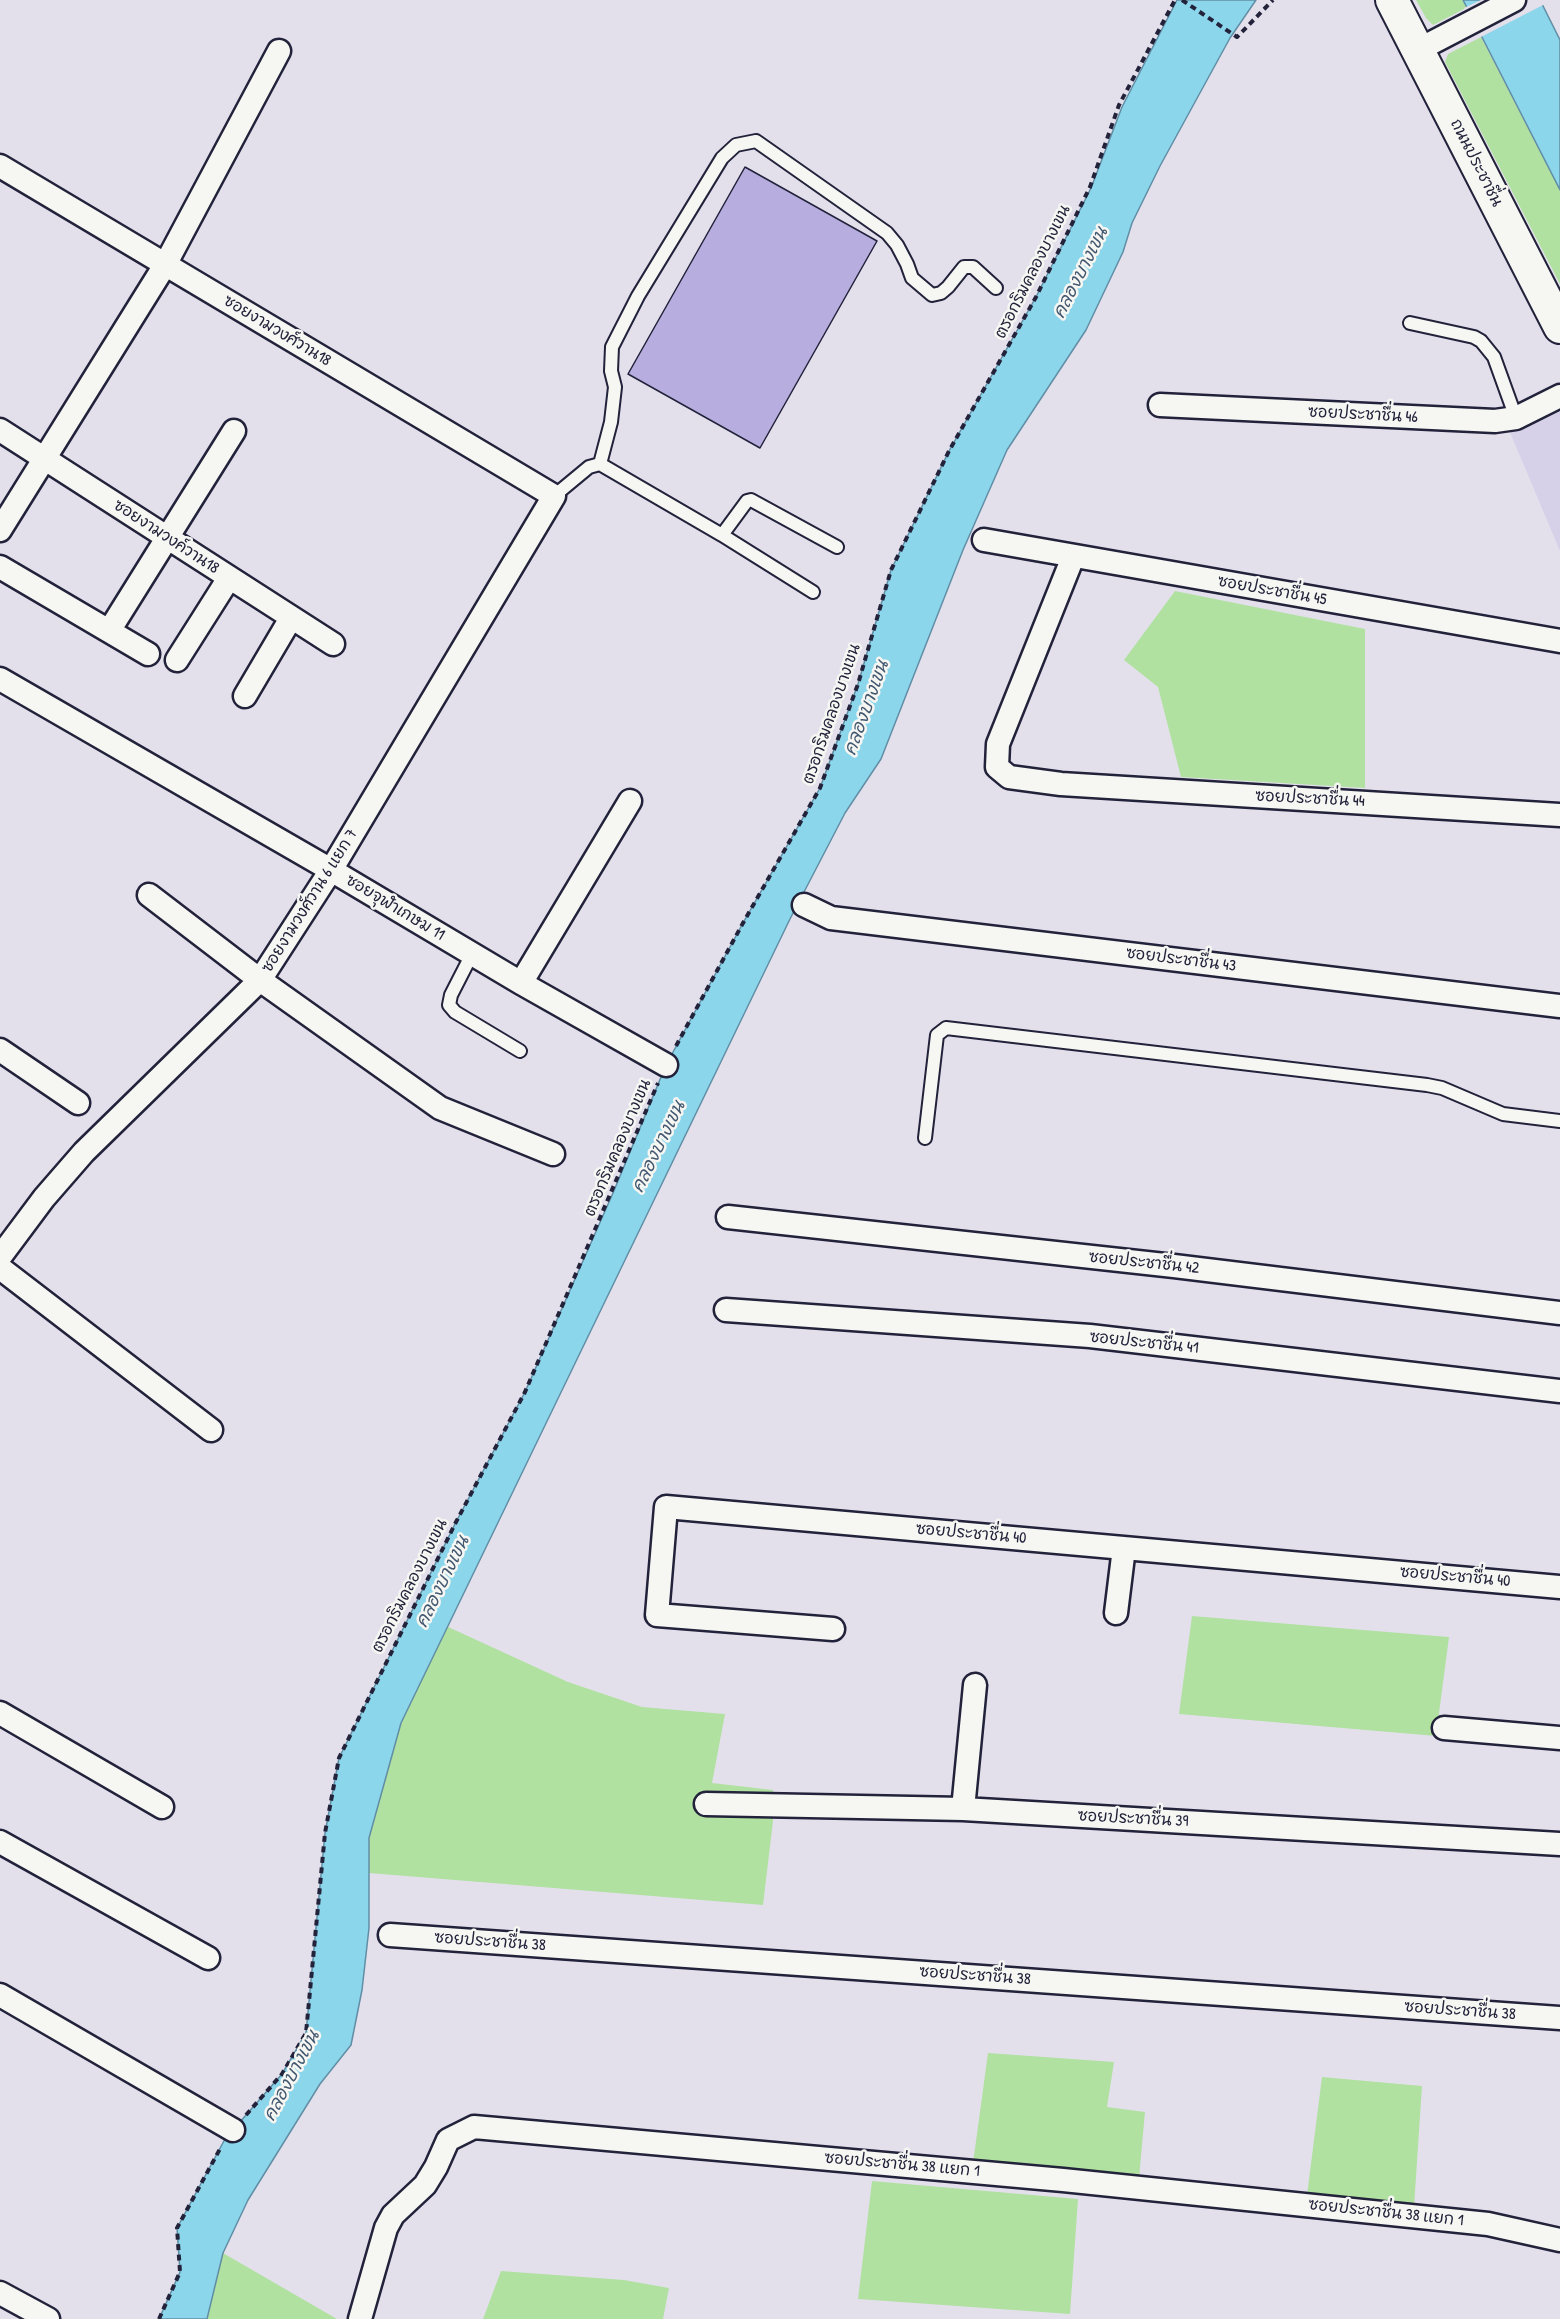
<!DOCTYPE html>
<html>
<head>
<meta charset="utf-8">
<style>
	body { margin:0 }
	canvas { display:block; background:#e3e0ec }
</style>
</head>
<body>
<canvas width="1560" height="2319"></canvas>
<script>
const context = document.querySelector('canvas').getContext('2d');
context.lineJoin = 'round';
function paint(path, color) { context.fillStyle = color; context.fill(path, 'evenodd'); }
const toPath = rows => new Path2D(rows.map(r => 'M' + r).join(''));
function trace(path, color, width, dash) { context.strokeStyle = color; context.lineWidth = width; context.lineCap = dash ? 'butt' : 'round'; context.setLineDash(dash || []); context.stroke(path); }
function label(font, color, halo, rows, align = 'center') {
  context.font = font + ' "Patrick Hand","Playpen Sans Thai",sans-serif'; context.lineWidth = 5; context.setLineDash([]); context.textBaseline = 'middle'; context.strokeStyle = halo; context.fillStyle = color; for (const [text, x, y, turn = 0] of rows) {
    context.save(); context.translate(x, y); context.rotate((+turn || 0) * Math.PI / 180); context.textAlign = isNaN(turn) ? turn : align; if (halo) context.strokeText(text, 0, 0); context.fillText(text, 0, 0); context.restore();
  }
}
paint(toPath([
	[1560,383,1560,551,1501,411,1546,392]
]), '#d6d1e8');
paint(toPath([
	[1416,0,1464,0,1468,7,1433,25,1426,18],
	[1481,37,1560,190,1560,284,1445,62,1448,54],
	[1175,591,1365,629,1365,788,1181,777,1158,687,1124,660],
	[1192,1616,1449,1637,1436,1736,1179,1714],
	[446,1626,568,1682,642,1707,725,1714,712,1783,773,1790,773,1821,763,1905,369,1873,369,1838,401,1723],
	[988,2053,1114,2062,1107,2107,1145,2112,1139,2178,973,2163],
	[1322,2077,1422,2086,1414,2207,1307,2195],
	[872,2181,1078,2199,1070,2314,858,2299],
	[223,2253,337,2319,207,2319],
	[501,2271,624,2280,669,2288,663,2319,483,2319]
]), '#b1e1a1');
const water = toPath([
	[1177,0,1256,0,1230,38,1160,166,1132,223,1123,252,1086,330,1007,450,963,550,881,759,845,813,790,919,401,1723,369,1838,369,1928,362,1990,351,2045,320,2084,248,2200,223,2253,207,2319,159,2319,180,2272,177,2228,225,2139,282,2074,306,2033,325,1833,339,1758,456,1522,525,1392,613,1193,666,1065,743,923,820,788,858,684,891,570,949,451,1036,297,1091,188,1122,107,1177,0],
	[1463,0,1540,0,1560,40,1560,190,1463,0]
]);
paint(water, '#8bd6eb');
trace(water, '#618ea5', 1.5);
paint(toPath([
	[1481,0,1543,0,1545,4,1479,38,1464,8]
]), '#e3e0ec');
const building = toPath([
	[745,167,877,241,760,448,628,374,745,167]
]);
paint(building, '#b7aedf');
trace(building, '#22223b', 1.5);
const lane = toPath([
	[1410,323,1474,337,1481,341,1494,357,1516,418],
	[600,464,611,422,615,387,611,371,612,347,638,296,722,158,736,145,756,141,887,233,897,245,907,264,912,278,932,295,941,293,948,287,964,267,973,267,996,288],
	[554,496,589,467,600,464,722,535,747,501,751,500,837,547],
	[722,535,813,592],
	[472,954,451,995,449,1005,455,1012,520,1051],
	[925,1138,937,1035,946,1028,1427,1085,1442,1088,1503,1114,1560,1121]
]);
const street = toPath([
	[1418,50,1514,0],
	[0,166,554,496,331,870,260,980,84,1152,44,1198,0,1257],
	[1160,405,1495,421,1516,418,1560,396],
	[0,430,333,644],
	[0,530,165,265,279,51],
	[984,540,1560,641],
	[1073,557,998,744,997,767,1009,777,1061,784,1560,815],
	[0,567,148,654],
	[109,631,234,431],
	[177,660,229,578],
	[0,679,331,870,521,983,666,1065],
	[245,696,291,618],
	[149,895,260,980,440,1108,553,1154],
	[804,905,831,918,1560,1006],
	[521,983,630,801],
	[0,1050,78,1103],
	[728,1217,1174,1266,1560,1313],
	[0,1268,211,1430],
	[726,1310,1090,1336,1560,1391],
	[1116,1613,1124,1548],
	[833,1629,657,1615,666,1507,1560,1587],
	[0,1713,162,1807],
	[1444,1728,1560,1738],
	[706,1804,963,1809,1560,1844],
	[963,1809,975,1685],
	[0,1842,208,1958],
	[390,1935,1560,2018],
	[0,1995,233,2130],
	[0,2293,48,2319],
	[360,2319,386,2228,393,2215,425,2185,436,2167,448,2140,474,2127,1063,2180,1488,2224,1560,2240]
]);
const secondary = toPath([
	[1392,0,1560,327]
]);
trace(lane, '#22223b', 16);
trace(street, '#22223b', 27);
trace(secondary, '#22223b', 36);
trace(toPath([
	[1182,0,1237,37,1273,0],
	[676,1046,743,923,820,788,858,684,891,570,949,451,1036,297,1090,187,1119,105,1175,0],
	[246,2115,282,2074,306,2033,325,1833,339,1758,456,1522,525,1392,658,1083],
	[159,2319,180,2272,177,2228,221,2147]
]), '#22223b', 4, [6, 4.5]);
trace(lane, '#f6f6f2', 12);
trace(street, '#f6f6f2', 22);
trace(secondary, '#f6f6f2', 32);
label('16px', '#22223b', '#f6f6f2', [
	["ถนนประชาชื่น",1476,163,63],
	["ตรอกริมคลองบางเขน",1033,272,-63],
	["ซอยงามวงศ์วาน18",277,331,31],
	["ซอยประชาชื่น 46",1363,415,3],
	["ซอยงามวงค์วาน18",166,537,33],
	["ซอยประชาชื่น 45",1272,591,10],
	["ตรอกริมคลองบางเขน",832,714,-71],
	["ซอยประชาชื่น 44",1310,799,3],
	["ซอยงามวงศ์วาน 6 แยก 7",310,901,-58],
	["ซอยจุฬาเกษม 11",395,908,31],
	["ซอยประชาชื่น 43",1181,960,7],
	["ตรอกริมคลองบางเขน",618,1148,-67],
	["ซอยประชาชื่น 42",1144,1263,6],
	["ซอยประชาชื่น 41",1144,1343,6],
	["ซอยประชาชื่น 40",971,1534,5],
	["ซอยประชาชื่น 40",1455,1577,5],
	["ตรอกริมคลองบางเขน",410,1586,-63],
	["ซอยประชาชื่น 39",1133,1819,3],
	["ซอยประชาชื่น 38",490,1942,4],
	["ซอยประชาชื่น 38",975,1976,4],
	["ซอยประชาชื่น 38",1460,2011,4],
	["ซอยประชาชื่น 38 แยก 1",902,2165,5],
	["ซอยประชาชื่น 38 แยก 1",1386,2213,6]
]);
label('italic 18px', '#425870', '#f6f6f2', [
	["คลองบางเขน",1081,273,-63],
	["คลองบางเขน",867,708,-70],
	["คลองบางเขน",659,1147,-64],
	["คลองบางเขน",443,1582,-64],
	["คลองบางเขน",292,2076,-62]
]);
</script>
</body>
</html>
